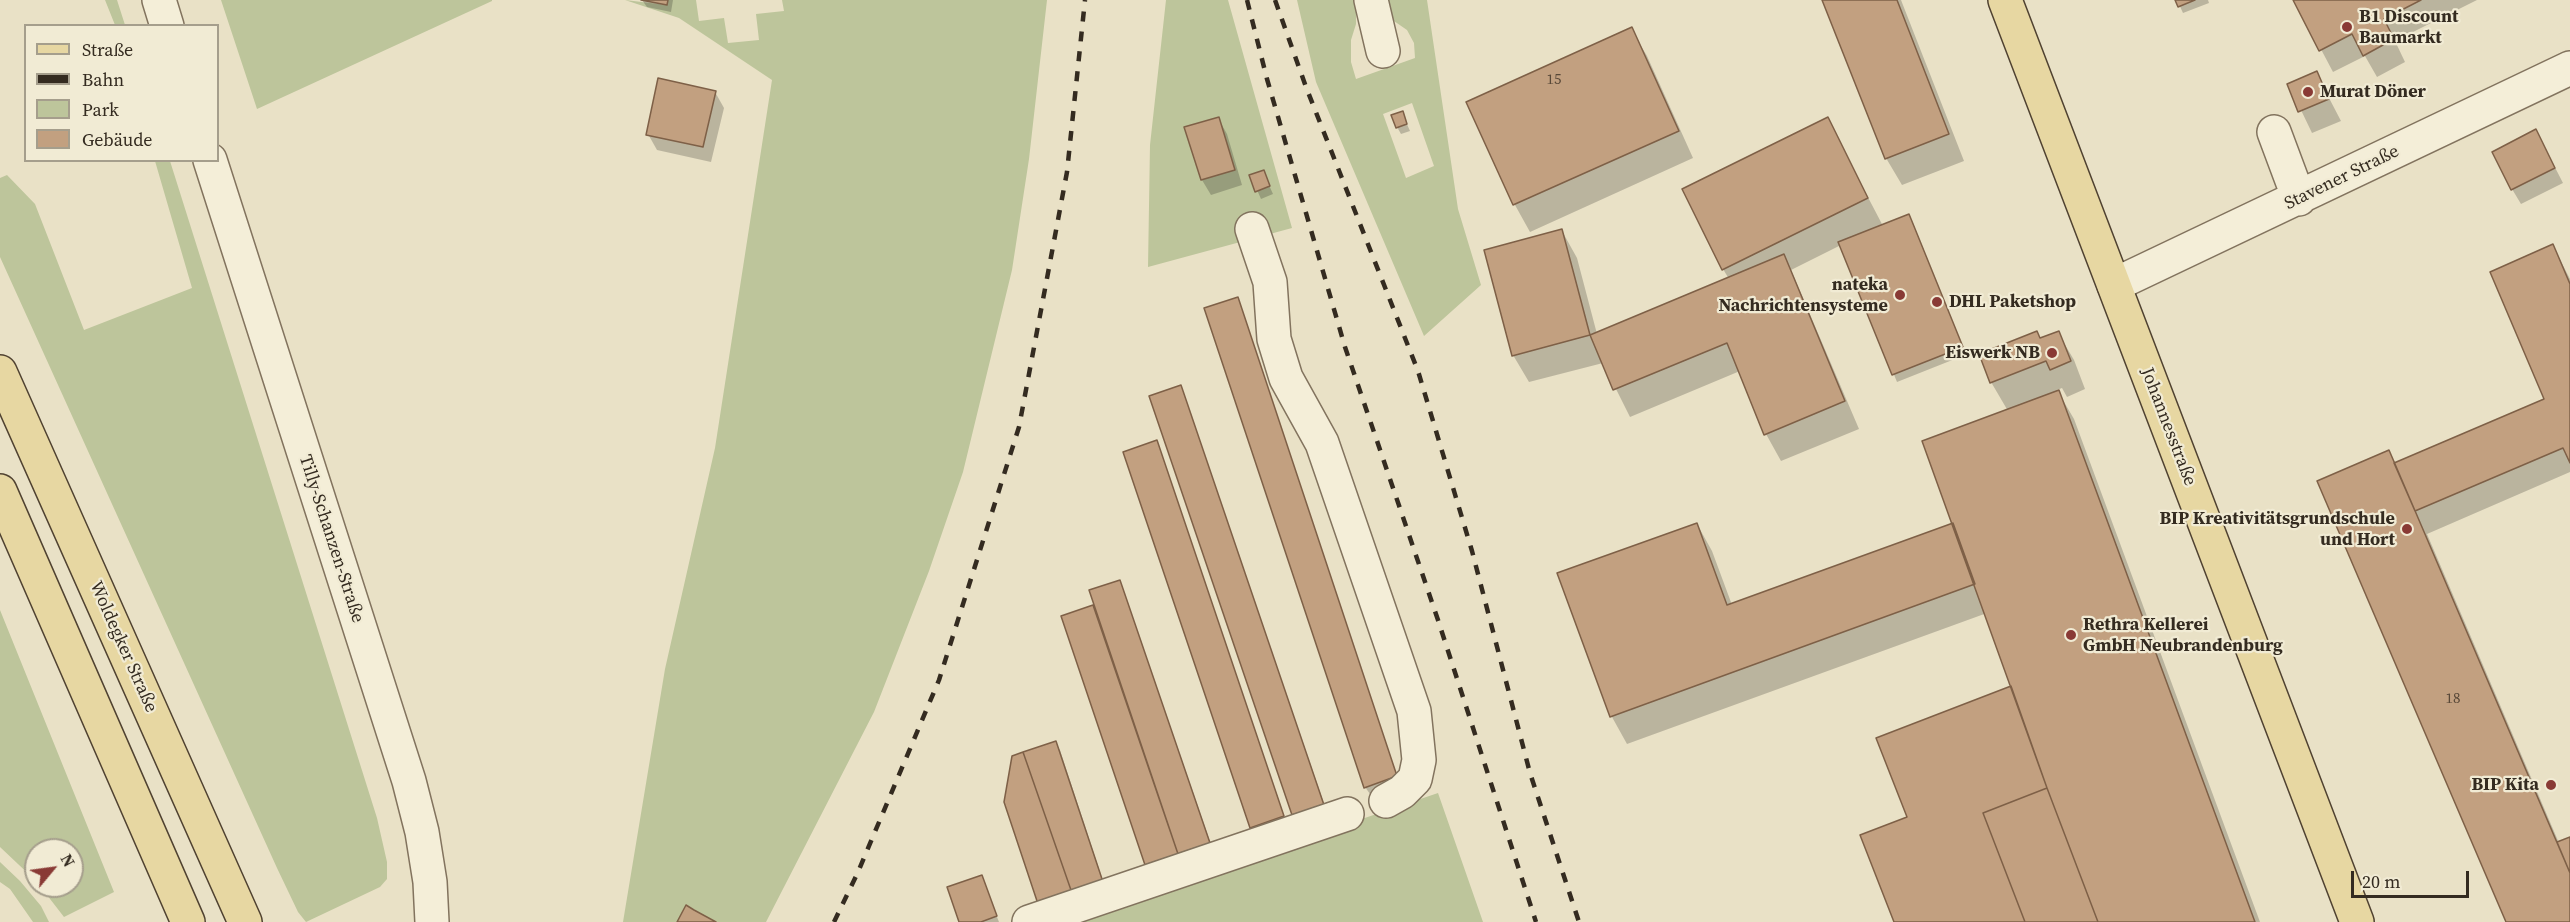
<!DOCTYPE html>
<html>
<head>
<meta charset="utf-8">
<style>
	body { margin:0 }
	#map { position:relative; width:2570px; height:922px; overflow:hidden; background:#e9e1c6; font-family:"Source Serif 4",serif }
	canvas { display:block }
	.legend { position:absolute; left:24px; top:24px; width:195px; height:138px; box-sizing:border-box; background:#f1ebd4; border:2px solid #a59e8c; margin:0; padding:8px 10px; list-style:none; font-size:18px; color:#342b20 }
	.legend li { display:flex; align-items:center; gap:12px; height:30px }
	.legend b { width:30px; border:2px solid #a59e8c }
	.north { position:absolute; left:24px; top:838px; width:60px; height:60px; box-sizing:border-box; background:#f1ebd4; border:2px solid #a59e8c; border-radius:50%; rotate:61deg; font-size:16px; font-weight:700; line-height:24px; text-align:center; color:#342b20 }
	.north::after { content:''; display:block; margin:auto; width:21px; height:27px; background:#893a35; clip-path:polygon(50% 0,100% 100%,50% 72%,0 100%) }
	.scale { position:absolute; left:2351px; top:871px; width:118px; height:27px; box-sizing:border-box; border:3px solid #342b20; border-top:0; padding-left:8px; font-size:18px; line-height:21px; white-space:nowrap; color:#342b20; -webkit-text-stroke:4px #f1ebd4; paint-order:stroke }
</style>
</head>
<body>
<div id="map">
<canvas width="2570" height="922"></canvas>
<ul class="legend">
<li><b style="height:8px;background:#e7d7a2"></b>Straße</li>
<li><b style="height:8px;background:#342b20"></b>Bahn</li>
<li><b style="height:16px;background:#bdc59b"></b>Park</li>
<li><b style="height:16px;background:#c2a080"></b>Gebäude</li>
</ul>
<div class="north">N</div>
<div class="scale">20 m</div>
</div>
<script>
const context = document.querySelector('canvas').getContext('2d');
context.lineJoin = 'round';
function paint(path, color) { context.fillStyle = color; context.fill(path, 'evenodd'); }
const toPath = rows => new Path2D(rows.map(r => 'M' + r).join(''));
function trace(path, color, width, dash) { context.strokeStyle = color; context.lineWidth = width; context.lineCap = dash ? 'butt' : 'round'; context.setLineDash(dash || []); context.stroke(path); }
function label(font, color, halo, rows, align = 'center') {
  context.font = font + ' "Source Serif 4",serif'; context.lineWidth = 4.5; context.setLineDash([]); context.textBaseline = 'middle'; context.strokeStyle = halo; context.fillStyle = color; for (const [text, x, y, turn = 0] of rows) {
    context.save(); context.translate(x, y); context.rotate((+turn || 0) * Math.PI / 180); context.textAlign = isNaN(turn) ? turn : align; if (halo) context.strokeText(text, 0, 0); context.fillText(text, 0, 0); context.restore();
  }
}
paint(toPath([
	[105,0,117,0,125,25,115,25],
	[221,0,492,0,492,1,257,109],
	[625,0,667,5,668,0,696,0,699,21,724,18,728,43,759,40,756,14,784,11,782,0,1047,0,1029,159,1012,270,963,472,929,571,874,712,766,922,623,922,665,669,715,448,772,80,679,18],
	[1166,0,1228,0,1292,228,1148,267,1150,145],
	[1297,0,1356,0,1356,24,1351,40,1351,62,1356,79,1415,58,1414,43,1407,30,1391,19,1383,0,1427,0,1458,209,1481,285,1424,336,1316,82],
	[1412,103,1434,166,1406,178,1383,114],
	[155,161,170,161,377,818,387,862,387,879,380,887,306,922,298,912,277,868,0,257,0,178,7,175,35,204,84,330,192,288],
	[0,610,114,892,64,917,40,886,72,886,72,850,36,850,36,881,0,847],
	[1438,793,1483,922,1060,922],
	[0,862,20,881,41,906,49,922,33,922,10,889,0,882]
]), '#bdc59b');
paint(toPath([
	[642,0,673,0,671,12,647,7],
	[1824,0,1901,0,1964,161,1902,185,1886,158],
	[2177,0,2208,0,2209,3,2183,13],
	[2295,0,2477,0,2395,41,2405,62,2377,77,2365,56,2333,72],
	[1631,29,1647,56,1693,158,1530,232,1515,205,1468,103],
	[2316,73,2341,121,2312,133,2289,85],
	[715,92,724,108,711,162,657,150,648,134],
	[1402,113,1410,131,1401,134,1397,127],
	[1218,118,1227,134,1242,185,1211,195,1202,180],
	[1827,119,1883,226,1913,223,1965,355,1897,382,1841,245,1791,270,1859,429,1781,461,1766,434,1740,371,1630,417,1603,363,1529,382,1513,355,1562,231,1577,258,1597,334,1729,279,1723,269],
	[2544,146,2563,183,2521,204,2512,189],
	[1263,172,1273,194,1261,199,1251,176],
	[2553,246,2570,279,2570,472,2427,534,2559,843,2570,838,2570,922,2508,922,2388,452,2395,464,2546,400],
	[1237,299,1400,784,1370,794,1365,787],
	[2058,333,2074,360,2085,389,2067,397,2062,388,2057,390,2074,419,2260,922,1896,922,1909,817,2013,687,1987,613,1627,744,1612,717,1559,574,1697,524,1712,551,1732,605,1955,524,2008,411,1991,382,2040,340],
	[1180,386,1327,812,1297,822,1151,397],
	[1156,442,1287,824,1256,834,1252,827],
	[1120,581,1213,850,1150,871,1063,617,1095,606],
	[1055,743,1060,750,1106,890,1006,802],
	[981,877,999,922,961,922]
]), '#0003');
const building = toPath([
	[641,0,668,0,667,5,641,0],
	[1822,0,1897,0,1949,134,1885,159,1822,0],
	[2175,0,2195,0,2178,7,2175,0],
	[2293,0,2421,0,2384,19,2394,39,2363,56,2352,34,2319,51,2293,0],
	[1632,27,1679,131,1513,205,1466,102,1632,27],
	[2317,71,2329,99,2298,112,2287,84,2317,71],
	[658,78,716,91,703,147,646,135,658,78],
	[1403,111,1407,124,1396,128,1391,115,1403,111],
	[1219,117,1235,170,1201,180,1184,127,1219,117],
	[1828,117,1868,198,1722,270,1682,189,1828,117],
	[2536,129,2555,168,2511,190,2492,152,2536,129],
	[1264,170,1270,186,1255,192,1249,175,1264,170],
	[1909,214,1963,347,1892,375,1838,242,1909,214],
	[1562,229,1590,335,1512,356,1484,250,1562,229],
	[2553,244,2570,284,2570,463,2563,448,2415,511,2394,463,2544,399,2490,272,2553,244],
	[1784,254,1845,401,1764,435,1727,343,1613,390,1590,335,1784,254],
	[1238,297,1397,776,1364,788,1204,308,1238,297],
	[2037,331,2040,338,2059,331,2071,361,2050,370,2046,361,1990,383,1979,354,2037,331],
	[1181,385,1324,805,1292,815,1149,396,1181,385],
	[2059,390,2255,922,2098,922,2047,788,1922,441,2059,390],
	[1157,440,1284,816,1250,828,1123,452,1157,440],
	[2389,450,2570,873,2570,922,2506,922,2317,481,2389,450],
	[1697,523,1727,605,1953,523,1975,584,1610,717,1557,573,1697,523],
	[1120,580,1210,843,1178,854,1089,590,1120,580],
	[1093,605,1178,854,1145,865,1061,616,1093,605],
	[2011,686,2047,788,1983,813,2025,922,1894,922,1860,835,1907,817,1876,738,2011,686],
	[1056,741,1103,882,1072,893,1023,752,1056,741],
	[1023,752,1072,893,1038,904,1004,802,1012,756,1023,752],
	[2047,788,2098,922,2025,922,1983,813,2047,788],
	[2570,837,2570,873,2557,842,2570,837],
	[982,875,997,916,981,922,959,922,947,887,982,875],
	[686,905,694,910,716,922,677,922,686,905]
]);
paint(building, '#c2a080');
trace(building, '#7e6047', 1.5);
const minor = toPath([
	[159,0,167,26],
	[1371,0,1383,51],
	[2274,132,2299,199],
	[210,160,409,781,422,832,430,882,432,922],
	[1252,229,1270,282,1274,339,1286,378,1322,443,1414,711,1419,760,1415,779,1402,792,1386,801],
	[2114,285,2570,68],
	[1029,922,1347,814]
]);
const major = toPath([
	[2005,0,2357,922],
	[0,372,245,922],
	[0,491,188,922]
]);
trace(minor, '#82735e', 36);
trace(major, '#504231', 36);
trace(minor, '#f4eed8', 33);
trace(major, '#e7d7a2', 33);
trace(toPath([
	[1247,0,1267,79,1345,347,1438,620,1536,922],
	[1275,0,1306,87,1418,371,1472,551,1530,773,1579,922],
	[834,922,858,872,939,680,1019,427,1067,172,1085,0]
]), '#342b20', 4.5, [10, 10]);
for (const [x, y, r, color] of [
	[2347,27,6,"#893a35"],
	[2308,92,6,"#893a35"],
	[1900,295,6,"#893a35"],
	[1937,302,6,"#893a35"],
	[2052,353,6,"#893a35"],
	[2407,529,6,"#893a35"],
	[2071,635,6,"#893a35"],
	[2551,785,6,"#893a35"]
]) { const dot = new Path2D(); dot.arc(x, y, r, 0, 2 * Math.PI); context.fillStyle = color; context.fill(dot); trace(dot, '#f1ebd4', 2); }
label('15px', '#584838', null, [
	["15",1554,80],
	["18",2453,699]
]);
label('bold 18px', '#342b20', '#f1ebd4', [
	["B1 Discount",2359,17],
	["Baumarkt",2359,38],
	["Murat Döner",2320,92],
	["nateka",1888,285,"right"],
	["Nachrichtensysteme",1888,306,"right"],
	["DHL Paketshop",1949,302],
	["Eiswerk NB",2040,353,"right"],
	["BIP Kreativitätsgrundschule",2395,519,"right"],
	["und Hort",2395,540,"right"],
	["Rethra Kellerei",2083,625],
	["GmbH Neubrandenburg",2083,646],
	["BIP Kita",2539,785,"right"]
], 'left');
label('18px', '#342b20', '#f1ebd4', [
	["Stavener Straße",2342,178,-26],
	["Johannesstraße",2168,427,69],
	["Tilly-Schanzen-Straße",331,539,72],
	["Woldegker Straße",123,647,66]
]);
</script>
</body>
</html>
